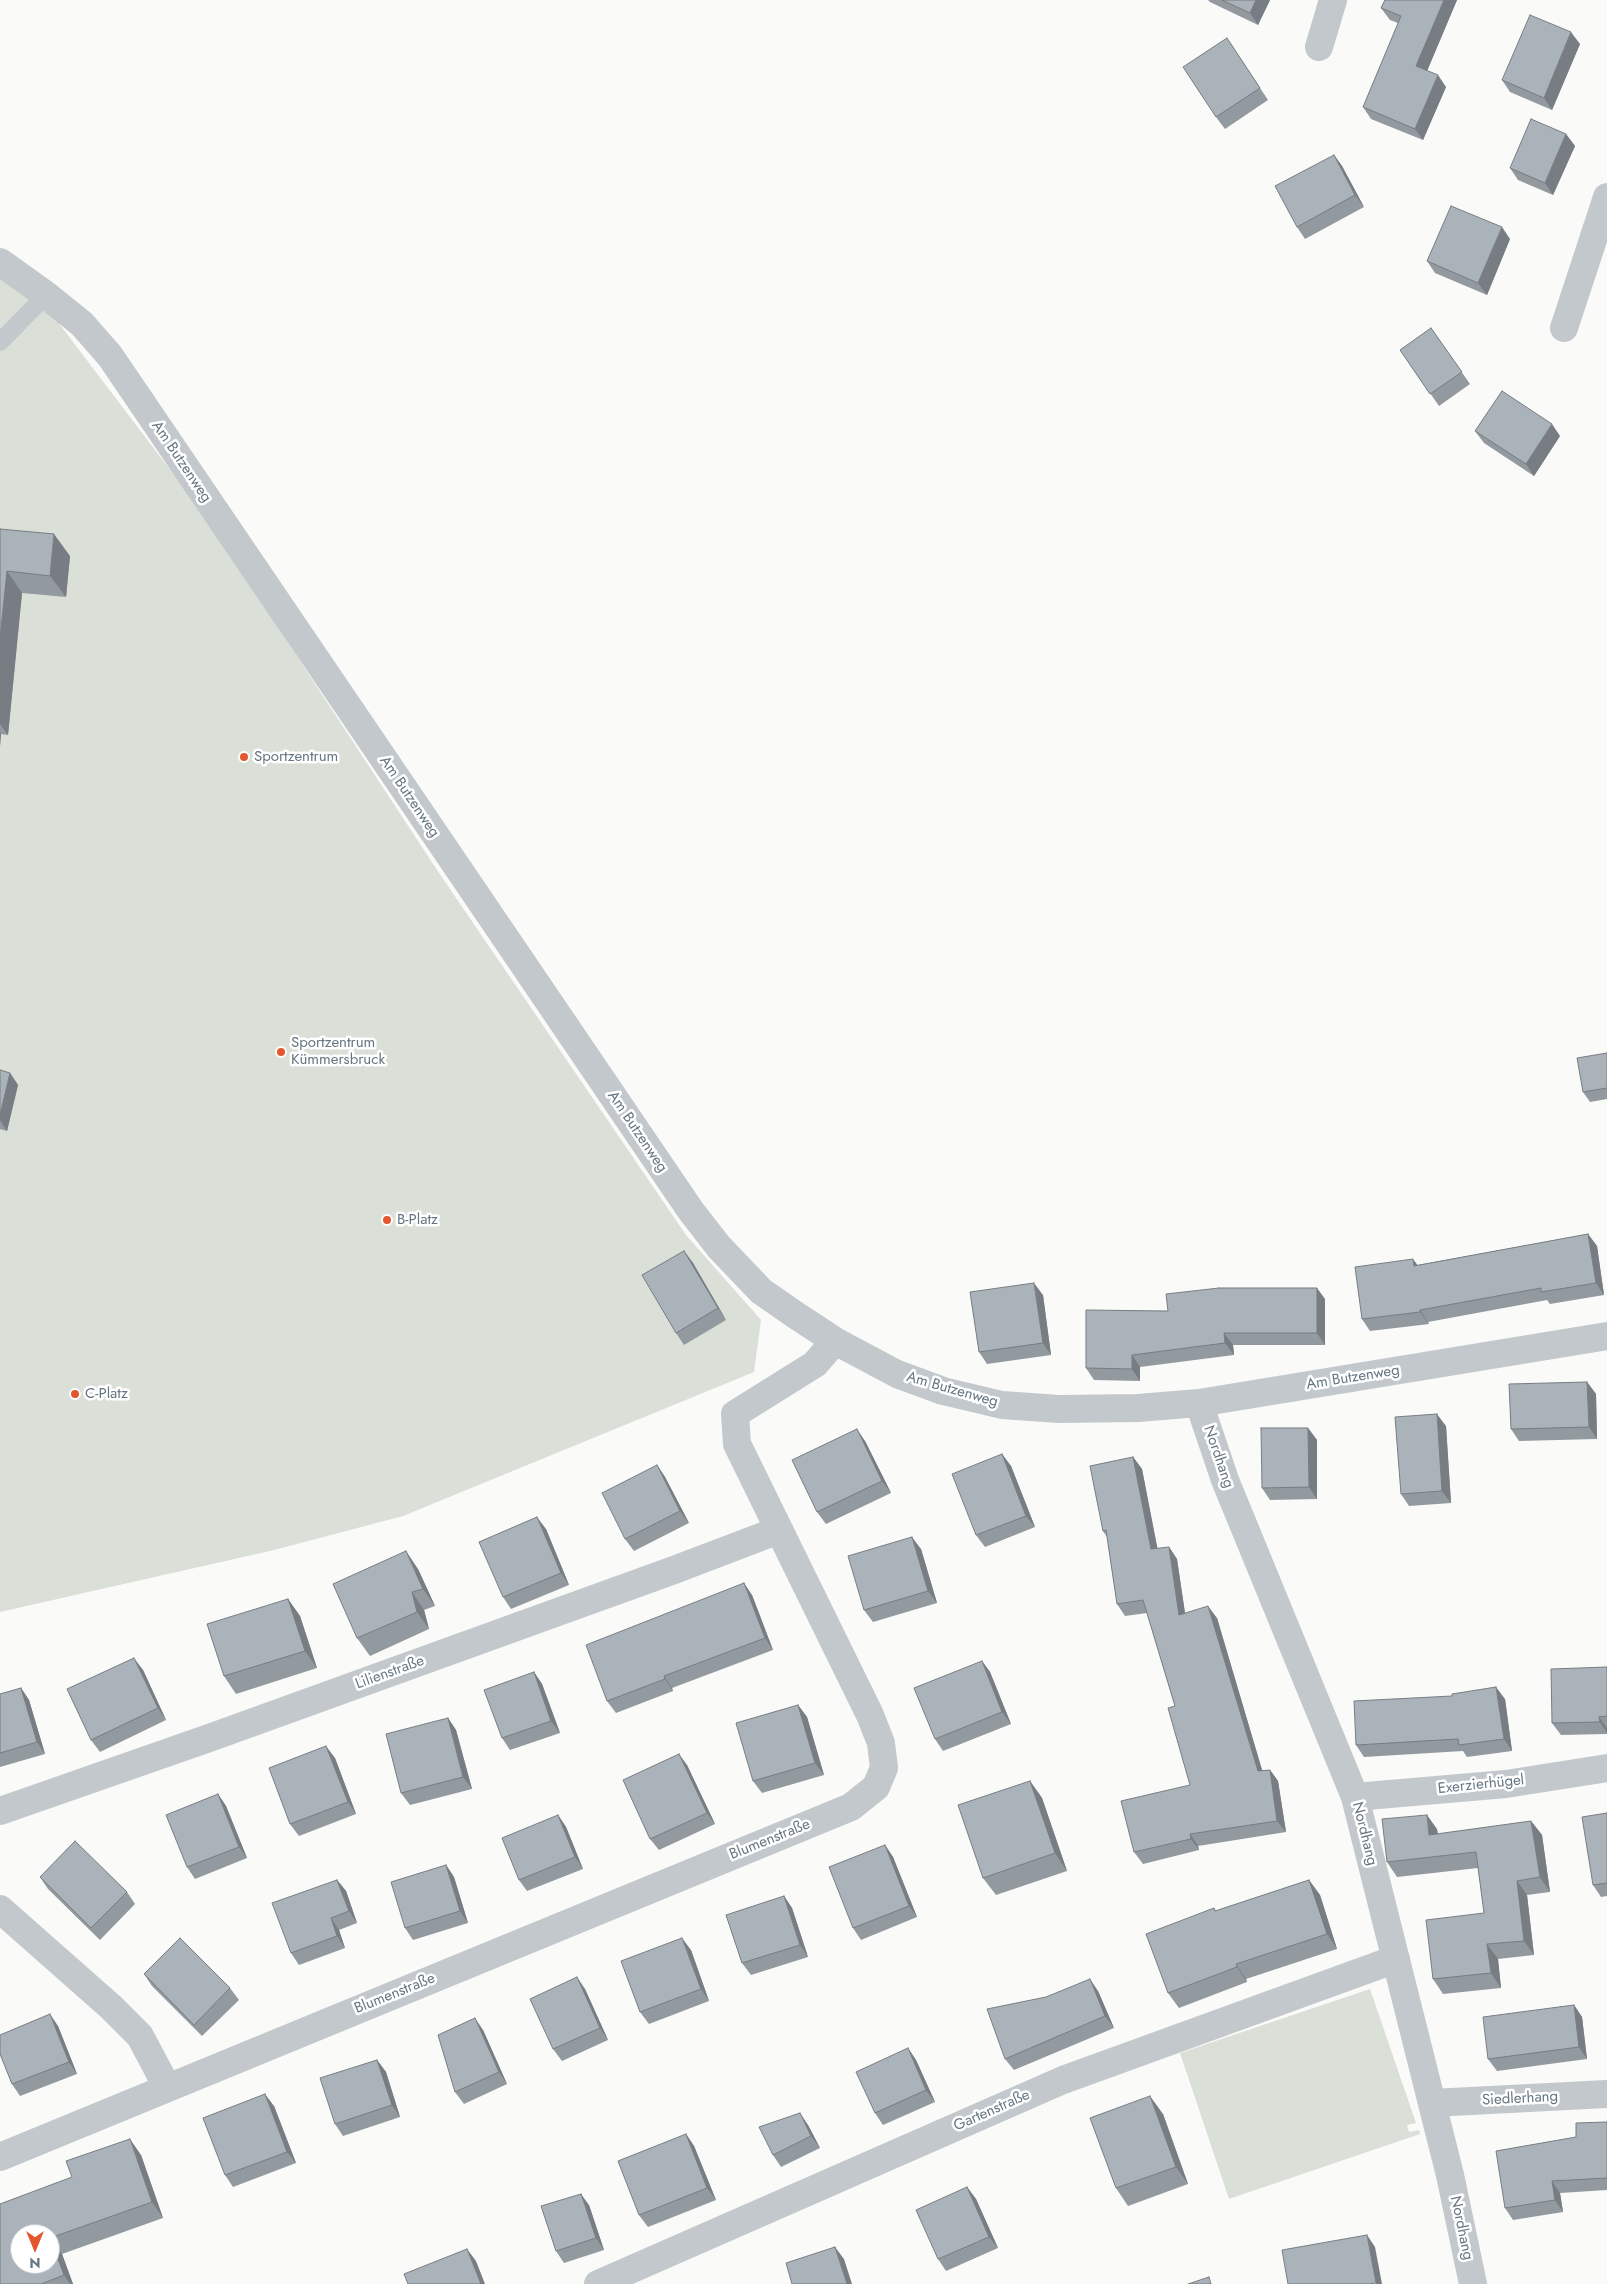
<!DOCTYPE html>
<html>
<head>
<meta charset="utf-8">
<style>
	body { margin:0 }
	#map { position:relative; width:1607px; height:2284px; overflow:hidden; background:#fafaf8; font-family:Jost,sans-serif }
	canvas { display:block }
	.north { position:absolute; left:10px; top:2224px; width:50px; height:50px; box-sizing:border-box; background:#fff; border:1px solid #c1c8cd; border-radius:50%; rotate:180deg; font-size:14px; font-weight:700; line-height:20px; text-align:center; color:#657683 }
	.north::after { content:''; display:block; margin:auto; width:18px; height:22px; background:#e4572e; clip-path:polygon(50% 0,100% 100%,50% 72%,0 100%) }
</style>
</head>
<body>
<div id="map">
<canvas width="1607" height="2284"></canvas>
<div class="north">N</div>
</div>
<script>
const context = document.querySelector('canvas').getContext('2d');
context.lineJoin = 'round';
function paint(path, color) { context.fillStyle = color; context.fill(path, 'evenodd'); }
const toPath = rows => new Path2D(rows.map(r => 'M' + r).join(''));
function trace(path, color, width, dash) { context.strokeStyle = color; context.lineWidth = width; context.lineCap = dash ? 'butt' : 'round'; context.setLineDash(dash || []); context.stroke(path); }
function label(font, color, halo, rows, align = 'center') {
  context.font = font + ' Jost,sans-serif'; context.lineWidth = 5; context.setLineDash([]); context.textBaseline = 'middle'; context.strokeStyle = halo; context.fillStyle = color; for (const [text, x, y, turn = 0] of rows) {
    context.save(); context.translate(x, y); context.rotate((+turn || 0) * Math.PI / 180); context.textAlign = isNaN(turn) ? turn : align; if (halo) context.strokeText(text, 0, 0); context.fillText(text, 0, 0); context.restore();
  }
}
paint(toPath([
	[0,272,51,313,203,513,437,870,686,1235,761,1320,754,1372,403,1516,274,1550,0,1612],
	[1370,1989,1416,2123,1407,2125,1409,2132,1419,2130,1420,2134,1229,2199,1180,2053]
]), '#dadfd7');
trace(toPath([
	[0,342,46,295]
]), '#c3c8cc', 18);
trace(toPath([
	[1319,47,1333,0],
	[0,262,46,295,82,324,110,356,691,1211,719,1247,761,1291,794,1314,835,1341,897,1374,943,1391,1002,1405,1059,1409,1138,1408,1199,1403,1607,1336],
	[1564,328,1607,197],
	[1199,1403,1225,1480,1355,1797,1450,2175,1473,2284],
	[1355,1797,1506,1784,1607,1768],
	[0,1811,212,1737,674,1570,779,1530],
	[0,1909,111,2007,140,2036,167,2087],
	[1432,2103,1607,2094],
	[0,2157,851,1807,876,1787,884,1768,881,1743,870,1715,737,1444,735,1414,815,1364,835,1341],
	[598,2284,1063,2080,1396,1959]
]), '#c3c8cc', 28);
paint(toPath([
	[1208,0,1270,0,1258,25,1210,2],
	[1385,0,1457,0,1427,71,1446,87,1423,140,1371,119,1363,107,1398,23,1390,20,1381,8],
	[1227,38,1268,100,1225,129,1216,117],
	[1580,44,1552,110,1510,92,1502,80],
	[1566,134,1575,146,1553,195,1518,180,1510,168],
	[1334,155,1342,166,1364,207,1305,239,1297,227],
	[1510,239,1487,295,1435,273,1427,261],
	[1431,328,1470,384,1439,406,1400,350],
	[1475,431,1560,436,1534,476,1484,443],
	[0,529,70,556,66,597,22,593,8,735,1,734,0,746],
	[1607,1053,1607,1099,1590,1102,1583,1092],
	[0,1070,10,1073,18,1085,7,1131,0,1129],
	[1588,1234,1597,1246,1604,1295,1550,1304,1547,1300,1428,1322,1429,1324,1370,1331,1362,1319,1418,1265],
	[684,1251,693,1263,726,1320,684,1345,676,1333],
	[1043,1295,1051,1355,987,1364,979,1352],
	[1325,1299,1325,1345,1233,1345,1234,1355,1140,1367,1140,1381,1094,1380,1086,1368,1168,1311],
	[1587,1382,1596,1394,1597,1439,1519,1441,1511,1429],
	[1446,1426,1451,1503,1409,1506,1401,1494],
	[1308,1428,1317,1440,1317,1499,1270,1500,1262,1488],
	[865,1441,891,1493,826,1524,817,1512],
	[1002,1454,1011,1466,1035,1527,985,1547,976,1535],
	[1133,1457,1142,1469,1157,1549,1169,1547,1177,1559,1185,1613,1217,1618,1262,1771,1270,1770,1278,1781,1286,1832,1198,1846,1199,1850,1143,1864,1134,1852,1190,1785,1175,1706,1147,1613,1125,1616,1117,1604,1107,1537,1103,1531],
	[657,1465,665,1477,689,1523,634,1551,625,1539],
	[546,1529,569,1585,511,1609,503,1597],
	[921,1549,937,1603,873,1622,864,1610],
	[418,1569,435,1606,424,1610,429,1629,370,1656,357,1638],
	[752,1595,773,1650,672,1688,673,1691,616,1713,607,1701],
	[288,1599,300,1616,317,1668,236,1694,224,1676],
	[982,1661,990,1672,1011,1724,943,1751,935,1739],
	[1607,1667,1607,1734,1561,1735,1552,1723],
	[143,1670,166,1720,100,1752,91,1740],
	[534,1672,542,1684,560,1733,510,1750,502,1738],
	[21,1688,29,1700,45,1754,0,1767,0,1694],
	[1452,1696,1505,1699,1512,1751,1467,1757,1463,1751,1364,1757,1356,1745],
	[798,1705,807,1717,824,1775,762,1793,753,1781],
	[448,1718,456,1730,472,1789,410,1805,401,1793],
	[335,1758,356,1814,299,1836,290,1824],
	[687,1765,715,1824,659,1850,650,1839],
	[1030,1781,1042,1798,1067,1871,996,1895,983,1878],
	[218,1794,226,1806,247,1858,195,1879,187,1867],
	[1607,1813,1607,1896,1601,1897,1593,1885],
	[558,1815,566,1827,583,1869,527,1891,519,1880],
	[1531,1821,1542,1835,1550,1892,1527,1895,1534,1955,1498,1959,1501,1988,1443,1994,1433,1979,1484,1913,1478,1868,1397,1877,1387,1862,1437,1829,1438,1834],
	[885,1845,893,1857,917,1917,861,1940,853,1928],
	[446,1865,454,1877,468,1923,413,1940,405,1928],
	[40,1877,127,1892,135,1904,100,1940,48,1889],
	[337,1880,346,1891,357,1923,339,1930,345,1948,299,1965,291,1953],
	[1309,1880,1320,1895,1337,1949,1246,1979,1247,1982,1179,2008,1168,1993,1214,1908,1216,1911],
	[784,1896,792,1908,808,1957,751,1975,742,1963],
	[691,1950,709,2001,649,2024,640,2012],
	[144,1974,230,1988,239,2000,202,2036,152,1986],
	[585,1989,608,2040,562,2061,553,2049],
	[1098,1991,1114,2028,1014,2070,1005,2059],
	[1574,2005,1582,2017,1587,2059,1497,2071,1488,2059],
	[58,2026,77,2074,20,2096,12,2084],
	[483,2030,507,2084,464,2104,455,2092],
	[908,2048,916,2060,935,2102,883,2125,875,2113],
	[377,2060,386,2072,400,2117,343,2136,335,2124],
	[274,2106,296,2163,233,2187,225,2175],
	[1163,2114,1188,2184,1128,2206,1116,2188],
	[1607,2122,1607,2190,1560,2193,1563,2212,1513,2220,1505,2208,1576,2137],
	[808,2125,820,2148,781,2167,773,2155],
	[686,2134,694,2146,716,2200,648,2227,639,2215],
	[141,2155,163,2218,62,2254,73,2284,0,2284],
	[967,2187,976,2199,998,2248,946,2271,938,2259],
	[589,2205,604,2250,564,2263,556,2251]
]), '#929a9f');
paint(toPath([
	[1256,0,1270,0,1258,25,1250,13],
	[1444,0,1457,0,1424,78,1416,66],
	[1571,32,1580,44,1552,110,1544,98],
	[1438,75,1446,87,1423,140,1415,129],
	[1566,134,1575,146,1553,195,1545,183],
	[1334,155,1342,166,1364,207,1355,195],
	[1502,227,1510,239,1487,295,1478,283],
	[1552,424,1560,436,1534,476,1526,464],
	[54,534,70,556,66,597,50,576],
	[7,571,22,593,8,735,0,724,0,639],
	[0,732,1,734,0,746],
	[10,1073,18,1085,7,1131,0,1120,0,1115],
	[1588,1234,1597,1246,1604,1295,1596,1283],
	[684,1251,693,1263,726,1320,718,1308],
	[1413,1259,1422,1271,1414,1266],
	[1034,1283,1043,1295,1051,1355,1043,1343],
	[1317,1288,1325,1299,1325,1345,1317,1333],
	[1420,1310,1428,1322,1429,1324,1420,1312],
	[1224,1333,1233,1345,1234,1355,1225,1343],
	[1132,1355,1140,1367,1140,1381,1132,1369],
	[1587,1382,1596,1394,1597,1439,1589,1427],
	[1437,1414,1446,1426,1451,1503,1442,1491],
	[1308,1428,1317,1440,1317,1499,1309,1487],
	[857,1429,865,1441,891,1493,882,1481],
	[1002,1454,1011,1466,1035,1527,1026,1516],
	[1133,1457,1142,1469,1160,1561,1151,1549],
	[657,1465,665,1477,689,1523,680,1511],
	[537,1517,546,1529,569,1585,561,1573],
	[912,1537,921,1549,937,1603,928,1591],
	[1169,1547,1177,1559,1187,1627,1179,1615],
	[406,1551,418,1569,435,1606,423,1589],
	[744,1583,752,1595,773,1650,765,1638],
	[412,1592,424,1610,429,1629,417,1612],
	[288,1599,300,1616,317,1668,305,1651],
	[1208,1606,1217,1618,1266,1783,1258,1771],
	[134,1658,143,1670,166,1720,158,1708],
	[982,1661,990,1672,1011,1724,1002,1712],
	[534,1672,542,1684,560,1733,551,1721],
	[664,1676,672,1688,673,1691,665,1679],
	[1496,1687,1505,1699,1512,1751,1504,1739],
	[21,1688,29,1700,45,1754,37,1742],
	[798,1705,807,1717,824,1775,815,1763],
	[1599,1717,1607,1728,1607,1733,1600,1722],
	[448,1718,456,1730,472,1789,463,1777],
	[326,1746,335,1758,356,1814,348,1802],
	[679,1754,687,1765,715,1824,707,1813],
	[1270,1770,1278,1781,1286,1832,1277,1821],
	[1030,1781,1042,1798,1067,1871,1055,1853],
	[218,1794,226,1806,247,1858,239,1847],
	[558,1815,566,1827,583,1869,575,1857],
	[1427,1815,1437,1829,1439,1850,1429,1835],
	[1531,1821,1542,1835,1550,1892,1540,1877],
	[1190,1834,1198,1846,1199,1850,1191,1839],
	[885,1845,893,1857,917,1917,909,1906],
	[446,1865,454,1877,468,1923,460,1911],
	[337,1880,346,1891,357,1923,349,1911],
	[1309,1880,1320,1895,1337,1949,1327,1934],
	[1517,1881,1527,1895,1534,1955,1524,1941],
	[784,1896,792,1908,808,1957,800,1945],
	[331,1918,339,1930,345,1948,337,1936],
	[682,1938,691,1950,709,2001,701,1989],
	[1487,1944,1498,1959,1501,1988,1491,1973],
	[1236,1964,1246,1979,1247,1982,1237,1967],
	[577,1977,585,1989,608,2040,600,2028],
	[1090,1979,1098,1991,1114,2028,1105,2016],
	[1574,2005,1582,2017,1587,2059,1579,2047],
	[50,2014,58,2026,77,2074,69,2062],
	[475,2018,483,2030,507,2084,499,2072],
	[908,2048,916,2060,935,2102,926,2090],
	[377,2060,386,2072,400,2117,392,2105],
	[265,2094,274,2106,296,2163,287,2152],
	[1150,2096,1163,2114,1188,2184,1176,2167],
	[800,2113,808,2125,820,2148,811,2136],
	[686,2134,694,2146,716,2200,707,2188],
	[130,2139,141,2155,163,2218,152,2202],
	[1552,2181,1560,2193,1563,2212,1555,2200],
	[967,2187,976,2199,998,2248,989,2237],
	[581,2194,589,2205,604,2250,596,2238],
	[1367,2235,1375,2247,1382,2284,1376,2284,1376,2283],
	[50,2238,62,2254,73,2284,70,2284,64,2275],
	[835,2247,844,2259,852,2284,847,2284],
	[467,2249,476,2261,485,2284,481,2284]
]), '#777d82');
const building = toPath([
	[1222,0,1256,0,1250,13,1222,0],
	[1385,0,1444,0,1416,66,1438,75,1415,129,1363,107,1401,16,1381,8,1385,0],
	[1530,15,1571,32,1544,98,1502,80,1530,15],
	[1227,38,1260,88,1216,117,1183,67,1227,38],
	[1531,119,1566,134,1545,183,1510,168,1531,119],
	[1334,155,1355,195,1297,227,1275,186,1334,155],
	[1451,206,1502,227,1478,283,1427,261,1451,206],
	[1431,328,1462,372,1430,394,1400,350,1431,328],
	[1502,391,1552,424,1526,464,1475,431,1502,391],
	[0,529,54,534,50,576,7,571,0,639,0,529],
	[1607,1053,1607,1088,1583,1092,1577,1058,1607,1053],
	[0,1070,10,1073,0,1115,0,1070],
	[1588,1234,1596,1283,1541,1292,1541,1288,1420,1310,1420,1312,1362,1319,1355,1267,1413,1259,1414,1266,1588,1234],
	[684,1251,718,1308,676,1333,642,1275,684,1251],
	[1034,1283,1043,1343,979,1352,970,1292,1034,1283],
	[1219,1288,1317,1288,1317,1333,1224,1333,1225,1343,1132,1355,1132,1369,1086,1368,1086,1310,1168,1311,1166,1294,1219,1288],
	[1587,1382,1589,1427,1511,1429,1509,1384,1587,1382],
	[1437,1414,1442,1491,1401,1494,1395,1417,1437,1414],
	[1261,1428,1308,1428,1309,1487,1262,1488,1261,1428],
	[857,1429,882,1481,817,1512,792,1460,857,1429],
	[1002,1454,1026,1516,976,1535,952,1474,1002,1454],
	[1133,1457,1151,1549,1169,1547,1179,1615,1208,1606,1258,1771,1270,1770,1277,1821,1190,1834,1191,1839,1134,1852,1121,1801,1190,1785,1168,1708,1175,1706,1143,1600,1117,1604,1106,1530,1103,1531,1090,1466,1133,1457],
	[657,1465,680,1511,625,1539,602,1493,657,1465],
	[537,1517,561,1573,503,1597,479,1542,537,1517],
	[912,1537,928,1591,864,1610,848,1556,912,1537],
	[406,1551,423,1589,412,1592,417,1612,357,1638,333,1584,406,1551],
	[744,1583,765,1638,664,1676,665,1679,607,1701,586,1645,744,1583],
	[288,1599,305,1651,224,1676,207,1624,288,1599],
	[134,1658,158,1708,91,1740,67,1689,134,1658],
	[982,1661,1002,1712,935,1739,914,1688,982,1661],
	[1607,1667,1607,1716,1599,1717,1600,1722,1552,1723,1551,1669,1607,1667],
	[534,1672,551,1721,502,1738,484,1690,534,1672],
	[1496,1687,1504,1739,1459,1745,1458,1739,1356,1745,1354,1701,1452,1696,1452,1694,1496,1687],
	[21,1688,37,1742,0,1753,0,1694,21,1688],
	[798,1705,815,1763,753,1781,736,1723,798,1705],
	[448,1718,463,1777,401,1793,386,1734,448,1718],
	[326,1746,348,1802,290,1824,269,1768,326,1746],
	[679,1754,707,1813,650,1839,623,1780,679,1754],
	[1030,1781,1055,1853,983,1878,958,1805,1030,1781],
	[218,1794,239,1847,187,1867,166,1815,218,1794],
	[1607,1813,1607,1883,1593,1885,1582,1817,1607,1813],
	[558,1815,575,1857,519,1880,502,1838,558,1815],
	[1427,1815,1429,1835,1531,1821,1540,1877,1517,1881,1524,1941,1487,1944,1491,1973,1433,1979,1426,1920,1484,1913,1476,1852,1387,1862,1382,1819,1427,1815],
	[75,1841,127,1892,91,1928,40,1877,75,1841],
	[885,1845,909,1906,853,1928,829,1867,885,1845],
	[446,1865,460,1911,405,1928,391,1882,446,1865],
	[337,1880,349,1911,331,1918,337,1936,291,1953,272,1903,337,1880],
	[1309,1880,1327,1934,1236,1964,1237,1967,1168,1993,1146,1934,1214,1908,1215,1911,1309,1880],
	[784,1896,800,1945,742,1963,726,1915,784,1896],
	[180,1938,230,1988,194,2025,144,1974,180,1938],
	[682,1938,701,1989,640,2012,621,1961,682,1938],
	[577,1977,600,2028,553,2049,530,1999,577,1977],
	[1090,1979,1105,2016,1005,2059,987,2009,1046,1997,1090,1979],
	[1574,2005,1579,2047,1488,2059,1483,2017,1574,2005],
	[50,2014,69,2062,12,2084,0,2054,0,2035,50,2014],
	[475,2018,499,2072,455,2092,438,2035,475,2018],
	[908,2048,926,2090,875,2113,856,2072,908,2048],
	[377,2060,392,2105,335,2124,320,2078,377,2060],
	[265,2094,287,2152,225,2175,203,2118,265,2094],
	[1150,2096,1176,2167,1116,2188,1090,2118,1150,2096],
	[800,2113,811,2136,773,2155,759,2127,800,2113],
	[1607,2122,1607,2178,1552,2181,1555,2200,1505,2208,1496,2151,1576,2137,1576,2123,1607,2122],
	[686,2134,707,2188,639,2215,618,2161,686,2134],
	[130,2139,152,2202,50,2238,64,2275,41,2284,0,2284,0,2204,72,2177,66,2161,130,2139],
	[20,2234,50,2234,50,2264,20,2264,20,2234],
	[967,2187,989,2237,938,2259,916,2210,967,2187],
	[581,2194,596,2238,556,2251,541,2206,581,2194],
	[1367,2235,1376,2283,1369,2284,1288,2284,1282,2250,1367,2235],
	[835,2247,847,2284,792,2284,786,2263,835,2247],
	[467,2249,481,2284,408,2284,404,2274,467,2249],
	[1209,2277,1211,2284,1188,2284,1209,2277]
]);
paint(building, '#aab3b9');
trace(building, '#777d82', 1);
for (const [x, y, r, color] of [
	[244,757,5,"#e4572e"],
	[281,1052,5,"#e4572e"],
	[387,1220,5,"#e4572e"],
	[75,1394,5,"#e4572e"]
]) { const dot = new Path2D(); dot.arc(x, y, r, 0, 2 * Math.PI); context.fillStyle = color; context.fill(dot); trace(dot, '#fff', 2); }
label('15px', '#657683', '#fff', [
	["Am Butzenweg",181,462,56],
	["Am Butzenweg",409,797,56],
	["Am Butzenweg",637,1132,56],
	["Am Butzenweg",1353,1378,-9],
	["Am Butzenweg",952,1390,16],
	["Nordhang",1218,1457,71],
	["Lilienstraße",390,1673,-20],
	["Exerzierhügel",1481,1785,-6],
	["Nordhang",1364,1834,76],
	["Blumenstraße",770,1840,-22],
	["Blumenstraße",395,1994,-22],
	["Siedlerhang",1520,2099,-3],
	["Gartenstraße",992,2111,-24],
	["Nordhang",1461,2228,78]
]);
label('15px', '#657683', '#fff', [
	["Sportzentrum",254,757],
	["Sportzentrum",291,1043],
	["Kümmersbruck",291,1060],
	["B-Platz",397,1220],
	["C-Platz",85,1394]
], 'left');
</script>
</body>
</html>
